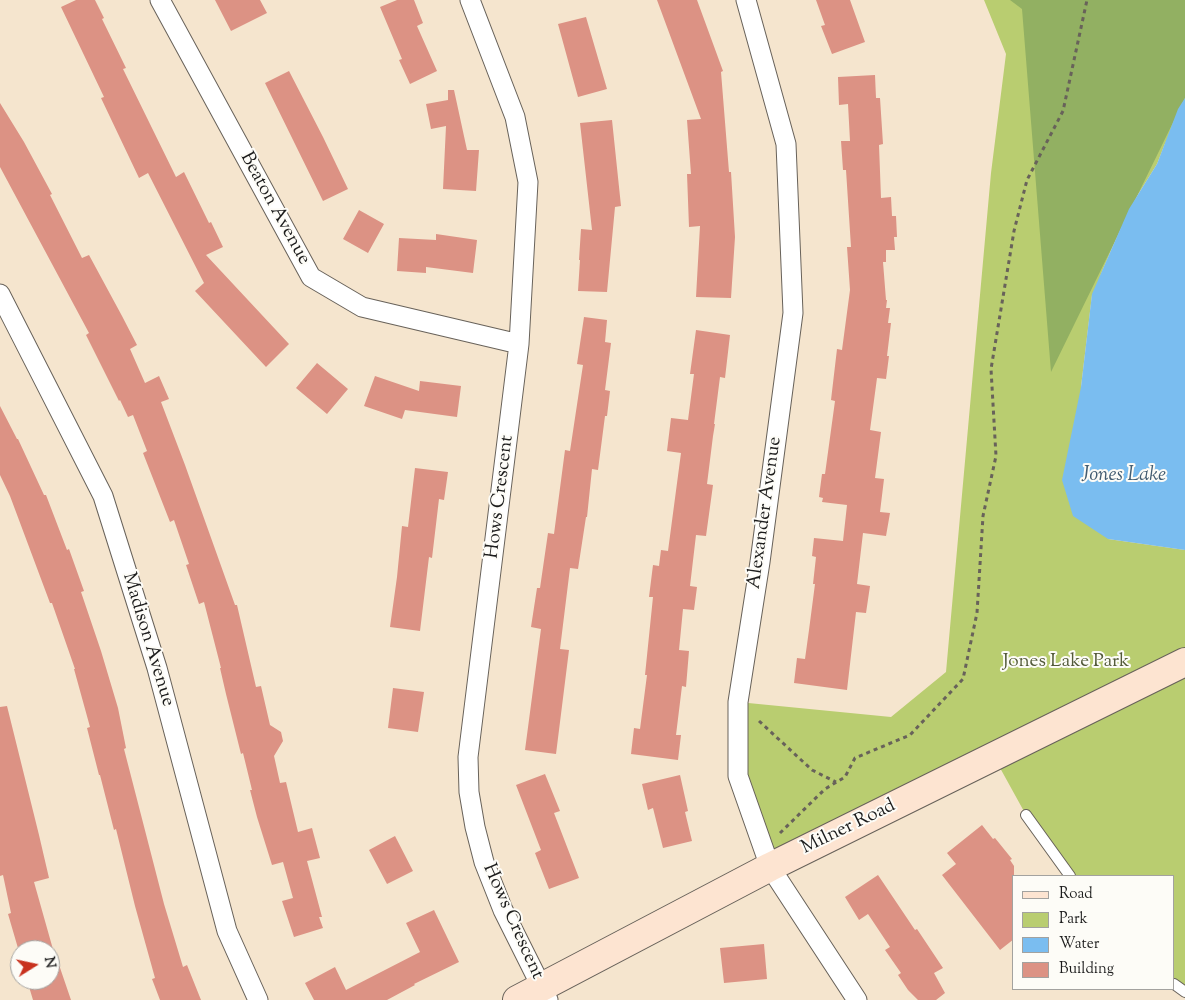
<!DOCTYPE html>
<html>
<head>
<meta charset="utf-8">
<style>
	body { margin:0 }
	#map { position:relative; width:1185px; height:1000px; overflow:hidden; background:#f5e5ce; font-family:"Sorts Mill Goudy",serif }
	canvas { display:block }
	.legend { position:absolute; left:1012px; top:875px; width:162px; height:115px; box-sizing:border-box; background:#fdfcf7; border:1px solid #a3a29f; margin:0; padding:6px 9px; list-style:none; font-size:15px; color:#1c1c1c }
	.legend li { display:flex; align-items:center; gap:10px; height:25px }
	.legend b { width:25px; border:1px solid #a3a29f }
	.north { position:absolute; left:10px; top:940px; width:50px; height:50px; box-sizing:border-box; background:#fdfcf7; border:1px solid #a3a29f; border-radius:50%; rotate:80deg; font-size:14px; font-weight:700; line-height:20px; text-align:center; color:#1c1c1c }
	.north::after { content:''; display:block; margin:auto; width:18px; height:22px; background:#c8321e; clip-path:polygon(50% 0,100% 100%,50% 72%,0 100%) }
</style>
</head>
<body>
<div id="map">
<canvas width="1185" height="1000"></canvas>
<ul class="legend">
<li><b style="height:6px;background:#fde4d1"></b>Road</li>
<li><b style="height:14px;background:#b9cd70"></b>Park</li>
<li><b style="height:14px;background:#7abdf0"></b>Water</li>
<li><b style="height:14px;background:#dc9284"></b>Building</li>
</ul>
<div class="north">N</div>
</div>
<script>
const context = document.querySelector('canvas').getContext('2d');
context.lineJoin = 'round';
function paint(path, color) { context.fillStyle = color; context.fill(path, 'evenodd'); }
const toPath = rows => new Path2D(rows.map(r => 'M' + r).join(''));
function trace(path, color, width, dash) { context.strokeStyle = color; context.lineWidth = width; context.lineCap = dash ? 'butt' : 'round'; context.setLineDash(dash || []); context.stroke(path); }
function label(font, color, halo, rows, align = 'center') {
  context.font = font + ' "Sorts Mill Goudy",serif'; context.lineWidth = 4; context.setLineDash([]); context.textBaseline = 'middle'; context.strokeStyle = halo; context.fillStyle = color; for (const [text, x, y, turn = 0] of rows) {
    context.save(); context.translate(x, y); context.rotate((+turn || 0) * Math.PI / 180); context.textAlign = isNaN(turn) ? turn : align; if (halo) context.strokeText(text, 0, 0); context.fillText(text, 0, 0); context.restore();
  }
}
paint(toPath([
	[984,0,1185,0,1185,403,1092,295,1081,387,1108,539,1185,550,1185,992,1174,984,1174,876,1070,876,1026,815,994,757,770,867,738,776,738,702,891,717,946,672,991,173,1006,54],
	[1166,141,1161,162,1100,276,1129,209,1157,164]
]), '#b9cd70');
paint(toPath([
	[1010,0,1185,0,1185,98,1051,372,1022,9]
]), '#92b062');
paint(toPath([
	[1185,98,1185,550,1108,539,1073,516,1062,480,1081,387,1092,294,1129,209,1157,164,1178,109]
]), '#7abdf0');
paint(toPath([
	[76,0,95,0,104,18,102,19,126,68,123,69,176,177,184,172,209,223,211,222,223,247,206,255,289,344,266,367,195,291,204,283,148,173,139,178,101,98,104,97,61,7],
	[215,0,260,0,267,13,231,31],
	[397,0,414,0,423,23,417,26,437,71,410,84,399,60,402,59,380,7],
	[657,0,697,0,723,71,721,72,729,172,731,172,735,237,731,298,696,297,700,226,689,227,687,174,691,174,687,120,701,119],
	[816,0,850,0,865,42,832,54,821,26,825,25],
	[586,17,607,89,578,97,558,24],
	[289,71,323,137,348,189,323,201,265,83],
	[875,75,876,98,880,98,883,144,879,145,881,198,891,197,892,216,896,216,897,237,894,237,895,250,886,250,886,262,883,262,886,300,887,300,886,308,890,308,888,323,891,323,887,356,889,356,886,379,877,378,870,430,881,432,875,478,884,479,880,512,890,513,886,536,863,533,857,584,870,586,866,613,856,612,847,690,794,683,797,658,805,659,809,630,815,584,813,584,816,557,812,556,814,538,843,541,847,505,822,502,823,498,819,497,822,474,825,474,835,401,831,400,837,349,842,350,850,290,847,247,851,247,846,170,843,170,841,141,850,141,848,104,839,105,838,77],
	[448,90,454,90,467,150,479,150,476,191,443,189,446,126,431,129,426,104,448,100],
	[0,103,24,142,52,194,50,195,82,258,89,255,122,316,137,345,130,349,145,383,159,376,169,399,161,402,185,465,235,605,237,605,256,687,261,686,270,725,281,732,283,741,274,756,280,783,286,782,298,832,312,828,320,858,307,861,322,917,319,917,323,928,294,937,282,901,293,898,283,862,272,865,257,817,250,790,252,790,243,753,241,754,226,694,220,668,221,668,204,602,199,604,186,565,189,564,174,520,170,522,143,453,147,451,133,415,128,417,120,400,119,401,86,335,89,333,0,167],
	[612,120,621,206,615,207,607,292,578,291,580,260,579,260,581,229,592,230,580,123],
	[359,210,384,224,368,253,343,239],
	[436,234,477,240,473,273,426,267,426,273,397,271,399,238,436,240],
	[584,317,607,320,605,342,611,343,605,390,610,391,607,416,605,416,598,470,592,469,587,517,586,517,578,569,570,568,560,649,569,650,556,754,525,750,541,629,531,627,537,588,540,588,548,533,554,534,565,450,570,451,583,365,577,364],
	[696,330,730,335,725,378,720,377,714,424,715,424,713,436,707,484,713,485,706,536,696,535,690,586,697,587,694,610,683,609,679,650,689,651,686,687,682,686,676,735,681,735,678,760,631,754,634,728,640,729,647,675,645,675,653,597,649,597,653,565,659,566,661,550,668,551,681,453,667,451,671,418,688,420,694,374,690,374],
	[317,363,348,389,327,414,296,388],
	[375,376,419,391,420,381,461,386,457,417,405,410,402,419,364,406],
	[0,406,17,439,18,439,44,495,46,495,67,550,69,549,84,591,81,592,101,651,118,708,126,748,124,749,164,904,183,967,187,965,201,1000,160,1000,152,979,155,978,135,906,116,829,114,830,100,775,99,775,87,728,90,727,74,669,75,669,52,603,50,603,10,496,0,475],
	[415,468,448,472,444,500,439,499,432,558,429,557,420,631,390,627,397,577,402,526,408,527],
	[393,688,424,692,418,732,388,728],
	[7,706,39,835,49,878,34,882,56,960,57,959,71,1000,33,1000,27,980,50,980,50,950,20,950,20,955,8,914,11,913,3,875,0,876,0,707],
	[545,774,560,811,554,813,579,878,549,889,535,853,541,850,516,785],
	[680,775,688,811,685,812,692,841,663,848,653,808,648,810,642,784],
	[982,825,993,839,995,838,1012,859,1010,860,1014,866,1014,939,1000,950,942,875,956,864,947,853],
	[395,836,413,871,387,884,369,850],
	[878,875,915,930,917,929,943,968,934,973,945,993,936,1000,918,1000,908,990,898,975,901,973,885,950,890,947,868,914,859,920,845,897],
	[434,910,459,962,414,984,415,985,387,1000,314,1000,305,983,335,967,346,990,420,952,406,923],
	[764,944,767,979,724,983,720,948]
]), '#dc9284');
const lane = toPath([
	[1026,815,1070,876],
	[1174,984,1185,992]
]);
const street = toPath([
	[160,0,311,277,362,307,519,344],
	[470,0,515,117,528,182,519,344,468,757,469,792,475,827,484,862,503,910,548,1000],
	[746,0,786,144,793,313,760,562,738,702,738,776,770,867,857,1000],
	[0,294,103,496,157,668,227,931,258,1000]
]);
const secondary = toPath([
	[517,1000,770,867,1185,662]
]);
trace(lane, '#68625a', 12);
trace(street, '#68625a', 21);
trace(secondary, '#68625a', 30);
trace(toPath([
	[759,721,812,770,836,782],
	[780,833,825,789,845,777,855,758,910,735,963,679,977,613,983,516,996,456,991,369,1014,231,1027,180,1063,111,1087,0]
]), '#68625a', 3, [4, 4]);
trace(lane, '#fff', 10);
trace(street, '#fff', 19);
trace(secondary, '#fde4d1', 28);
label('19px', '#1c1c1c', '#fdfcf7', [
	["Beaton Avenue",274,209,61],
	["Hows Crescent",501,497,-83],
	["Alexander Avenue",766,513,-82],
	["Madison Avenue",147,640,73],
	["Milner Road",849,828,-26],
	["Hows Crescent",512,922,66]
]);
label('19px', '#535a39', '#fdfcf7', [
	["Jones Lake Park",1066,663]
]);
label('italic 20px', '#425c71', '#fdfcf7', [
	["Jones Lake",1124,477]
]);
</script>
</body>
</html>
